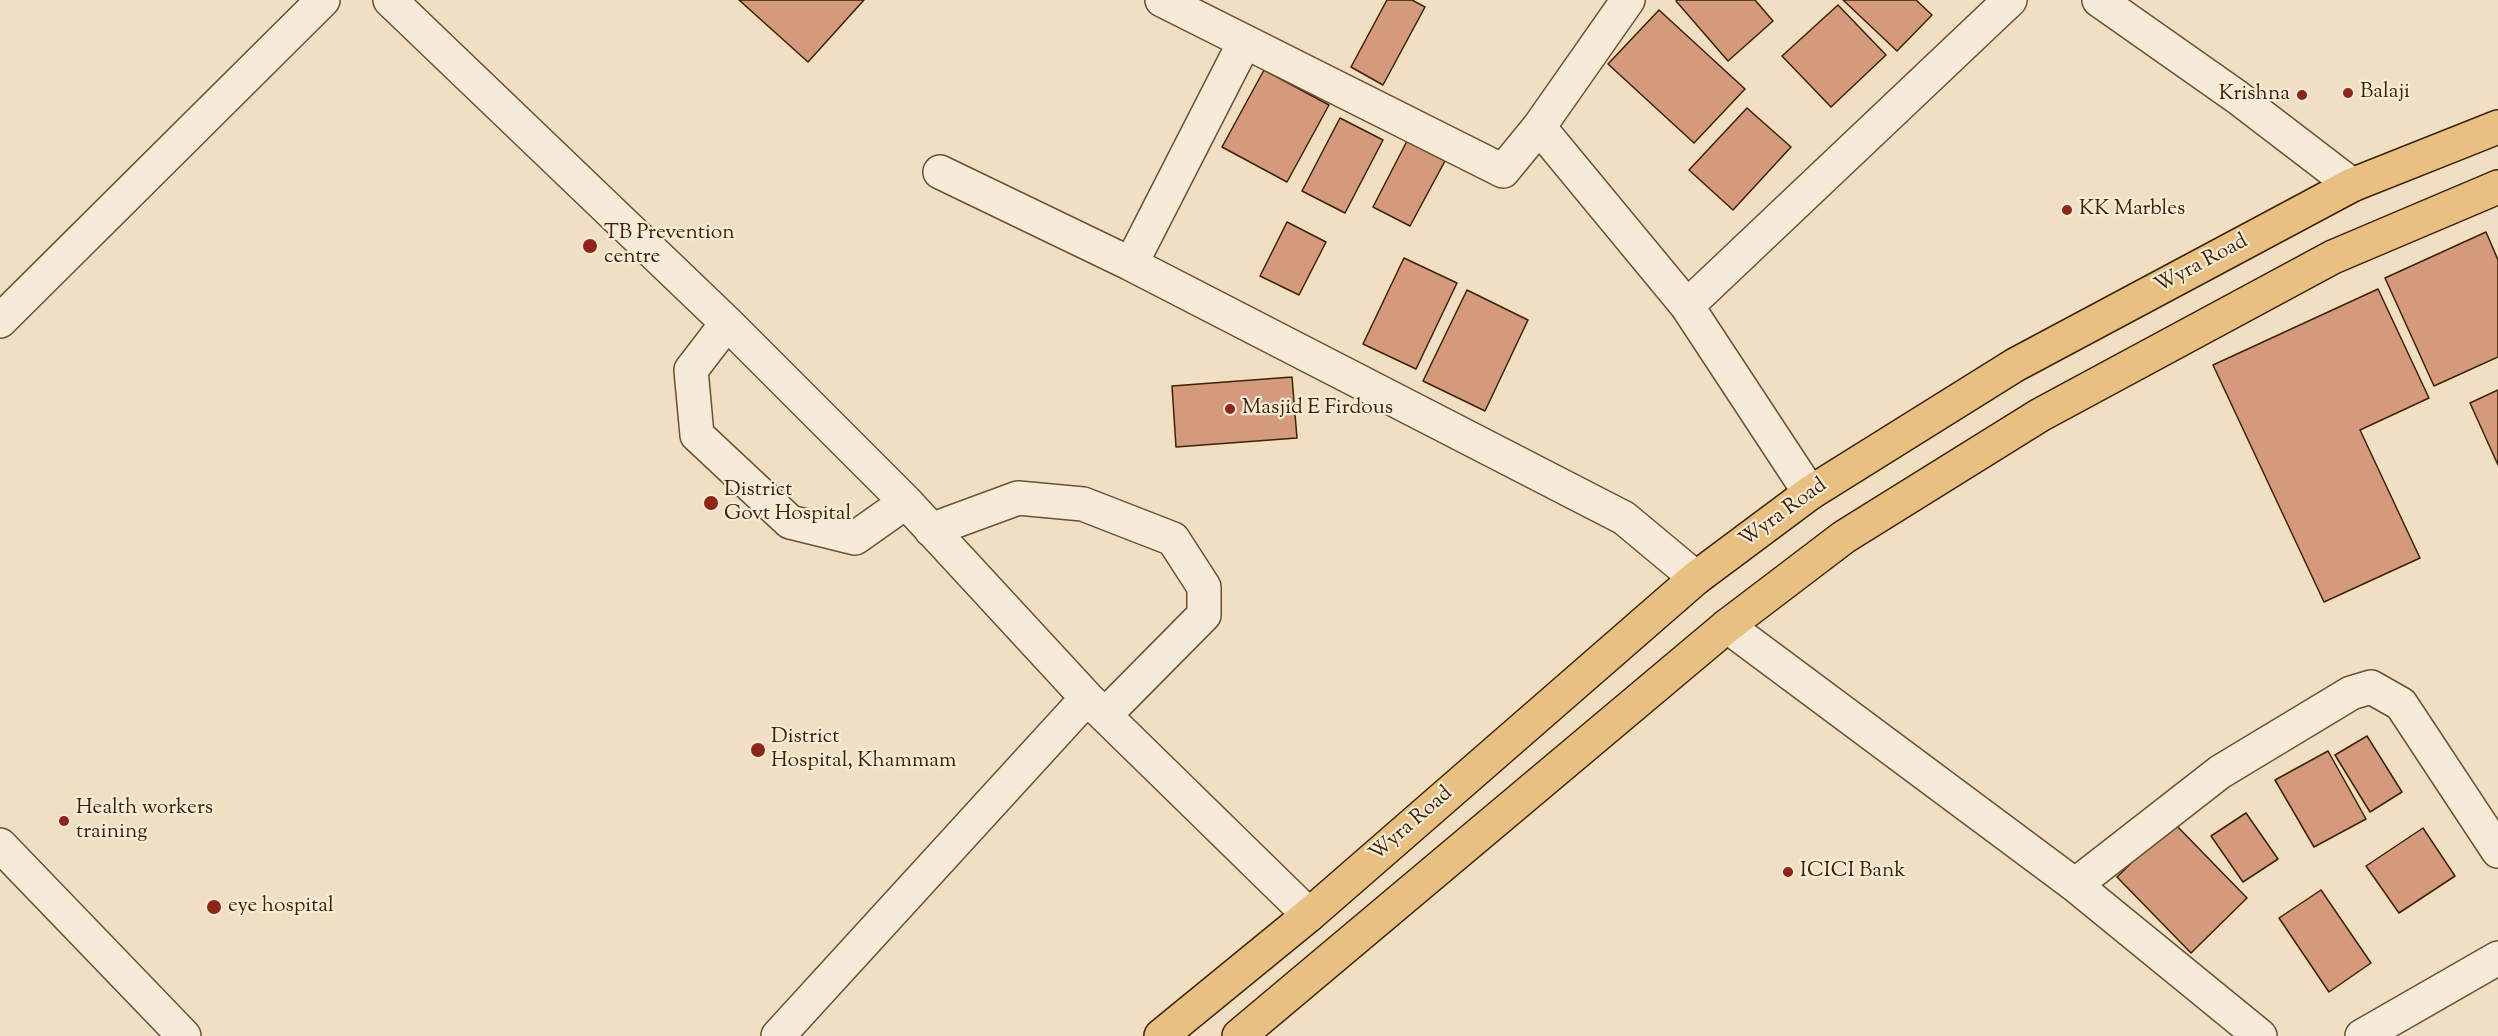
<!DOCTYPE html>
<html>
<head>
<meta charset="utf-8">
<style>
	body { margin:0 }
	canvas { display:block; background:#f1dfc3 }
</style>
</head>
<body>
<canvas width="2498" height="1036"></canvas>
<script>
const context = document.querySelector('canvas').getContext('2d');
context.lineJoin = 'round';
function paint(path, color) { context.fillStyle = color; context.fill(path, 'evenodd'); }
const toPath = rows => new Path2D(rows.map(r => 'M' + r).join(''));
function trace(path, color, width, dash) { context.strokeStyle = color; context.lineWidth = width; context.lineCap = dash ? 'butt' : 'round'; context.setLineDash(dash || []); context.stroke(path); }
function label(font, color, halo, rows, align = 'center') {
  context.font = font + ' "Sorts Mill Goudy",serif'; context.lineWidth = 4.5; context.setLineDash([]); context.textBaseline = 'middle'; context.strokeStyle = halo; context.fillStyle = color; for (const [text, x, y, turn = 0] of rows) {
    context.save(); context.translate(x, y); context.rotate((+turn || 0) * Math.PI / 180); context.textAlign = isNaN(turn) ? turn : align; if (halo) context.strokeText(text, 0, 0); context.fillText(text, 0, 0); context.restore();
  }
}
const building = toPath([
	[739,0,864,0,808,62,739,0],
	[1387,0,1412,0,1425,7,1383,85,1351,67,1387,0],
	[1677,0,1755,0,1773,21,1728,61,1676,1,1677,0],
	[1843,0,1916,0,1932,15,1897,51,1843,0],
	[1838,5,1886,55,1831,107,1782,56,1838,5],
	[1659,10,1745,89,1694,143,1608,64,1659,10],
	[1264,70,1329,105,1287,182,1222,147,1264,70],
	[1747,108,1791,147,1733,210,1689,170,1747,108],
	[1340,118,1383,140,1345,213,1302,191,1340,118],
	[1407,141,1445,161,1410,226,1373,207,1407,141],
	[1287,222,1326,242,1299,295,1260,276,1287,222],
	[2486,232,2498,260,2498,357,2434,386,2385,278,2486,232],
	[1404,258,1457,283,1416,369,1363,344,1404,258],
	[2378,289,2429,398,2360,430,2420,558,2324,602,2213,365,2378,289],
	[1467,290,1528,320,1485,411,1423,381,1467,290],
	[1292,377,1297,438,1176,447,1172,386,1292,377],
	[2498,390,2498,465,2470,403,2498,390],
	[2367,736,2402,792,2370,812,2335,755,2367,736],
	[2328,751,2366,819,2314,847,2275,780,2328,751],
	[2246,813,2278,859,2243,882,2211,836,2246,813],
	[2173,822,2247,898,2191,953,2117,877,2173,822],
	[2423,828,2455,876,2399,913,2366,866,2423,828],
	[2321,890,2371,963,2329,992,2279,918,2321,890]
]);
paint(building, '#d59a7b');
trace(building, '#3b2302', 1.5);
const minor = toPath([
	[390,0,727,323,906,502,1087,698,1309,915],
	[1162,0,1503,171,1539,127],
	[1628,0,1539,127,1687,306,1810,493],
	[2099,0,2237,97,2352,185],
	[940,172,1131,264,1624,518,1696,578],
	[1131,264,1244,43],
	[1687,306,2010,0],
	[0,321,323,0],
	[727,323,691,370,697,435,790,522,855,538,906,502],
	[931,530,1018,498,1083,504,1173,539,1204,587,1204,615,1105,715],
	[1727,626,2075,885,2260,1036],
	[0,845,184,1036],
	[2075,885,2220,772,2351,693,2371,687,2401,704,2498,851],
	[778,1036,1087,698],
	[2362,1036,2498,958]
]);
const major = toPath([
	[1161,1036,1309,915,1696,578,1810,493,2015,365,2352,185,2498,127],
	[1239,1036,1727,626,1844,537,2040,415,2333,257,2498,187]
]);
trace(minor, '#685232', 36);
trace(major, '#3b2302', 36);
trace(minor, '#f6ead8', 33);
trace(major, '#e8c082', 33);
for (const [x, y, r, color] of [
	[2348,93,6,"#8f2418"],
	[2302,95,6,"#8f2418"],
	[2067,210,6,"#8f2418"],
	[590,246,8,"#8f2418"],
	[1230,409,6,"#8f2418"],
	[711,503,8,"#8f2418"],
	[758,750,8,"#8f2418"],
	[64,821,6,"#8f2418"],
	[1788,872,6,"#8f2418"],
	[214,907,8,"#8f2418"]
]) { const dot = new Path2D(); dot.arc(x, y, r, 0, 2 * Math.PI); context.fillStyle = color; context.fill(dot); trace(dot, '#f6ead8', 2); }
label('21px', '#3b2302', '#f6ead8', [
	["Balaji",2360,93],
	["Krishna",2290,95,"right"],
	["KK Marbles",2079,210],
	["TB Prevention",604,234],
	["centre",604,258],
	["Masjid E Firdous",1242,409],
	["District",724,491],
	["Govt Hospital",724,515],
	["District",771,738],
	["Hospital, Khammam",771,762],
	["Health workers",76,809],
	["training",76,833],
	["ICICI Bank",1800,872],
	["eye hospital",228,907]
], 'left');
label('21px', '#3b2302', '#f6ead8', [
	["Wyra Road",2202,265,-28],
	["Wyra Road",1784,514,-36],
	["Wyra Road",1412,825,-41]
]);
</script>
</body>
</html>
